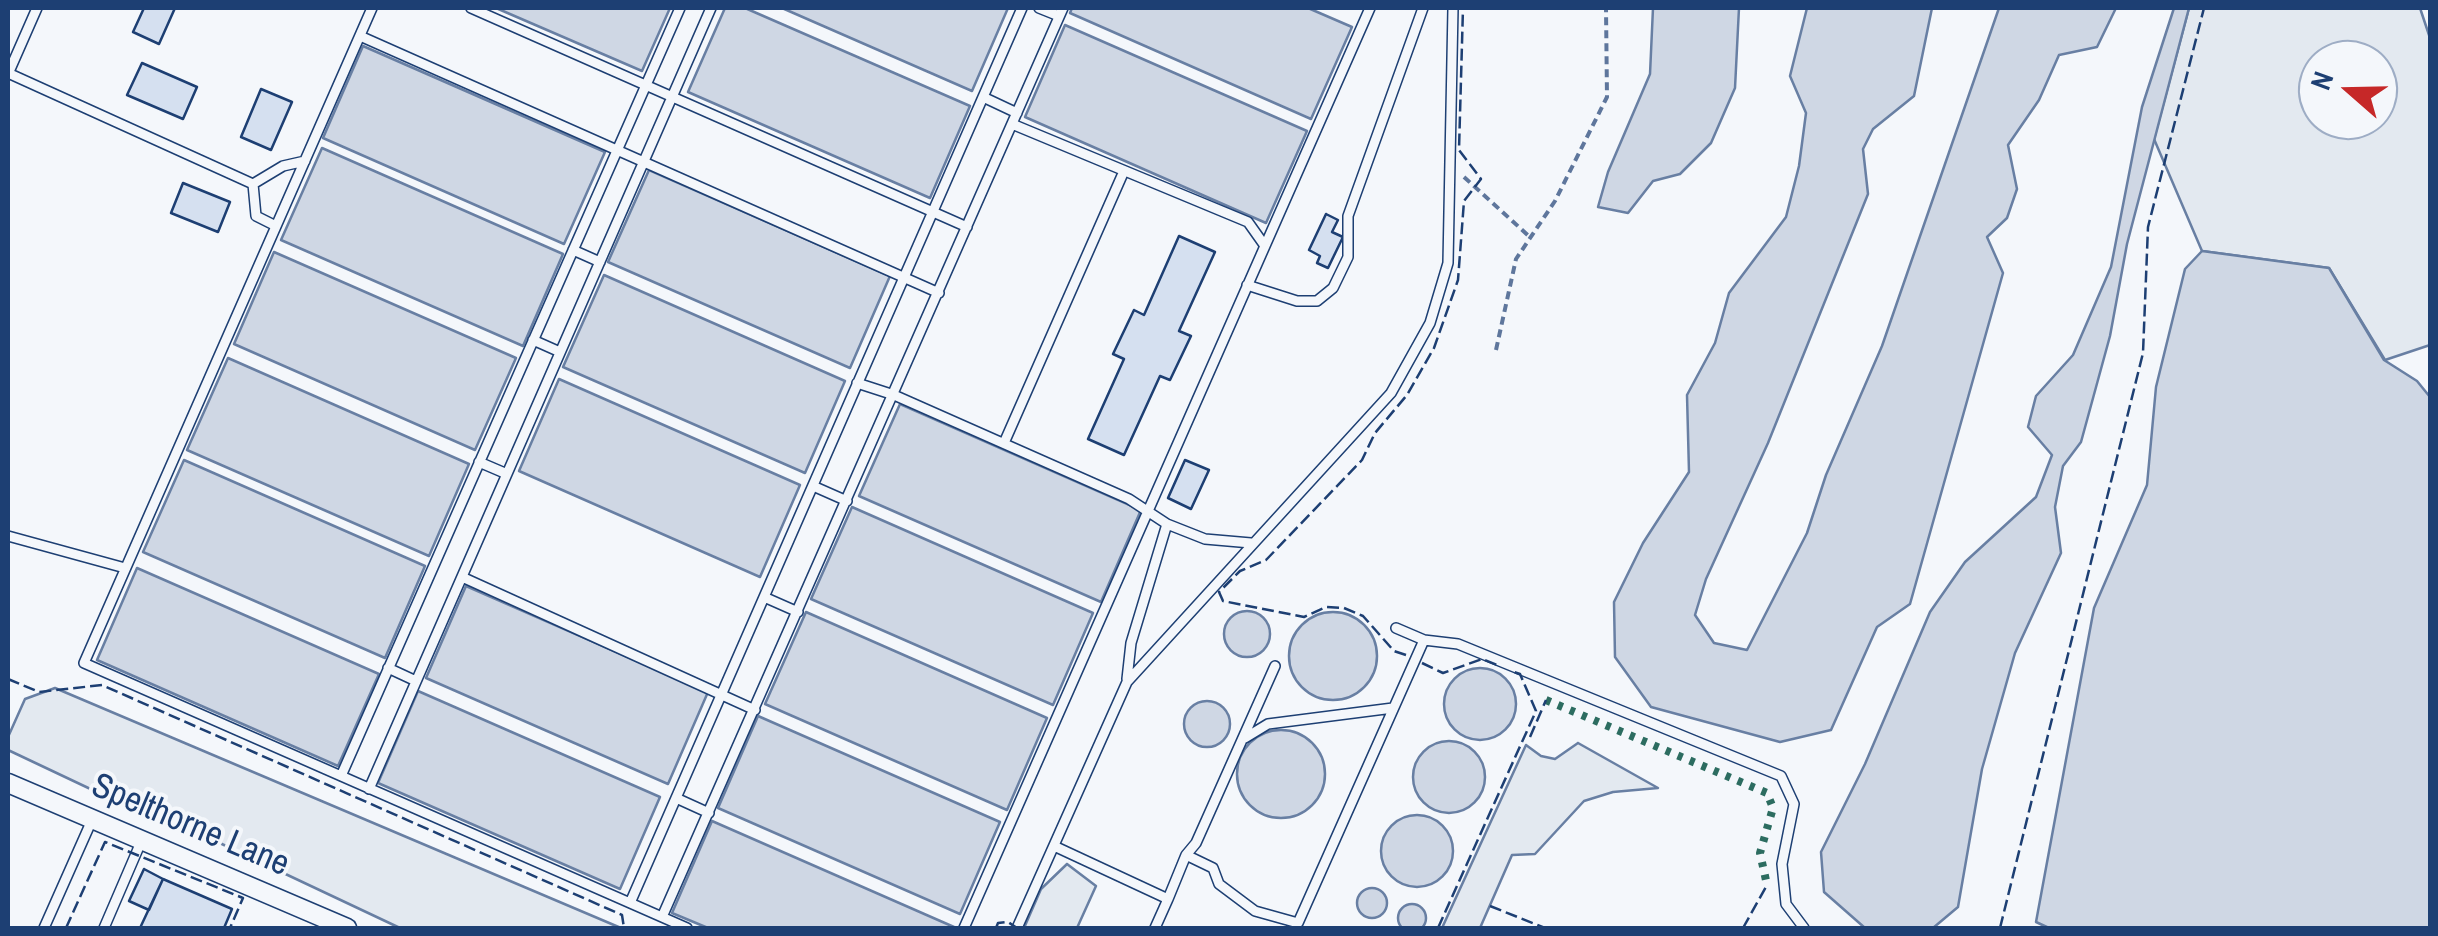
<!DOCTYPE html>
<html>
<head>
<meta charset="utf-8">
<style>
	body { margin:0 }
	#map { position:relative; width:2438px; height:936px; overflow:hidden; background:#f4f7fb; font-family:"Archivo Narrow",sans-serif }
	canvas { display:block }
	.frame { position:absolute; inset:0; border:10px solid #1d3f73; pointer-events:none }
	.north { position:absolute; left:2298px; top:40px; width:100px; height:100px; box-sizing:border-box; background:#f4f7fb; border:2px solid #9eadc5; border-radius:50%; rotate:290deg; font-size:28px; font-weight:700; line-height:40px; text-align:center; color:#1d3f73 }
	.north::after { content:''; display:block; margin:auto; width:35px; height:45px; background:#c62828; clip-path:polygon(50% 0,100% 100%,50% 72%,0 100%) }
</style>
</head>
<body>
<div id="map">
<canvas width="2438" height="936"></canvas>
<div class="frame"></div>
<div class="north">N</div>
</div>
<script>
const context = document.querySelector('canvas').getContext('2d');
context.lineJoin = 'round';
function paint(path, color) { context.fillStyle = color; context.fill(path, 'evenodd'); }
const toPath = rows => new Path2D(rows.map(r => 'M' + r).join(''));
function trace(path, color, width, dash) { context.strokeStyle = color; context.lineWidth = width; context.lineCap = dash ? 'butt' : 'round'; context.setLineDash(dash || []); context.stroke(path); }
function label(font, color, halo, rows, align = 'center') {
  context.font = font + ' "Archivo Narrow",sans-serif'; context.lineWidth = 8; context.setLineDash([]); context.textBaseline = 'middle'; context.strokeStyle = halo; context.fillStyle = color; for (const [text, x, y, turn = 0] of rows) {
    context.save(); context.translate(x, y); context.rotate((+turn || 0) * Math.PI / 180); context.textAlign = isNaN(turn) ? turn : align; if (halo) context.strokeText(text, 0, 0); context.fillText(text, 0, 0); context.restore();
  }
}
const green = toPath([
	[2189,8,2420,8,2430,38,2430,345,2385,360,2329,268,2202,251,2154,139,2189,8],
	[2318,60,2378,60,2378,120,2318,120,2318,60],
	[55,688,621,928,400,928,207,837,156,820,8,750,8,737,25,699,55,688],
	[1578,743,1658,788,1613,792,1584,801,1535,854,1512,855,1480,928,1442,928,1526,745,1541,756,1555,759,1578,743],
	[1067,864,1096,886,1077,928,1024,928,1041,889,1067,864]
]);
paint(green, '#e3e9f0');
trace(green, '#687fa3', 2.5);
const water = toPath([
	[496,8,670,8,642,71,496,8],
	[725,8,745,8,970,106,930,198,688,92,725,8],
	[782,8,1008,8,972,91,782,8],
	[1072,8,1308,8,1352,27,1311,119,1070,13,1072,8],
	[1653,8,1739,8,1735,88,1711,143,1680,174,1653,181,1628,213,1598,207,1608,172,1650,74,1653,8],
	[1807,8,1932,8,1914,96,1873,129,1863,149,1868,194,1768,443,1706,579,1695,615,1714,643,1747,650,1807,533,1826,475,1882,346,1999,8,2116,8,2097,47,2059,55,2039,100,2008,145,2017,189,2007,218,1987,237,2003,273,1910,604,1877,627,1831,730,1780,742,1651,707,1615,657,1614,602,1643,543,1689,472,1687,395,1715,343,1729,293,1786,217,1799,166,1806,113,1790,76,1807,8],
	[2174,8,2189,8,2127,244,2110,336,2081,442,2063,466,2055,507,2061,553,2015,653,1982,769,1958,907,1933,928,1865,928,1824,892,1821,852,1865,764,1930,612,1965,562,2036,497,2052,455,2028,427,2036,396,2073,355,2111,267,2142,107,2174,8],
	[1065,25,1307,131,1266,223,1025,117,1065,25],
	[363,46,605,152,564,244,323,138,363,46],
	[322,148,563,254,523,346,281,240,322,148],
	[649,170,890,276,850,368,608,262,649,170],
	[2202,251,2329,268,2384,360,2417,381,2430,397,2430,928,2049,928,2036,922,2094,608,2147,485,2156,387,2185,269,2202,251],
	[274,252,516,358,475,450,234,344,274,252],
	[604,275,845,381,805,473,563,367,604,275],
	[228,358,469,464,429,556,187,450,228,358],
	[559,379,800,485,760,577,519,471,559,379],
	[900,404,1141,510,1101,602,859,496,900,404],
	[184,460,425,566,385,658,143,552,184,460],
	[852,507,1093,613,1053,705,811,599,852,507],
	[137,568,379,674,338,766,97,660,137,568],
	[466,586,708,692,668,784,426,678,466,586],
	'1224 634a23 23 0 1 1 46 0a23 23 0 1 1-46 0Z',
	'1289 656a44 44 0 1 1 88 0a44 44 0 1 1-88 0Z',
	[806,612,1047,718,1007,810,765,704,806,612],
	'1444 704a36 36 0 1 1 72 0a36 36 0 1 1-72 0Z',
	[418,691,660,797,620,889,378,783,418,691],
	'1184 724a23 23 0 1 1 46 0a23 23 0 1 1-46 0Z',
	[758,716,1000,822,960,914,718,808,758,716],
	'1237 774a44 44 0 1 1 88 0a44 44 0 1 1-88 0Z',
	'1413 777a36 36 0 1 1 72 0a36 36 0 1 1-72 0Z',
	'1381 851a36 36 0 1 1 72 0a36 36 0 1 1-72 0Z',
	[712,821,954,927,953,928,708,928,672,913,712,821],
	'1357 903a15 15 0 1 1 30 0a15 15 0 1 1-30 0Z',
	'1398 918a14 14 0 1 1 28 0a14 14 0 1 1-28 0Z'
]);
paint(water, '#cfd7e4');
trace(water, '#687fa3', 2.5);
const building = toPath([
	[144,8,175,8,159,44,133,32,144,8],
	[142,63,197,87,183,119,127,95,142,63],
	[261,89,292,102,271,150,241,137,261,89],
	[183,183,230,202,218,232,171,213,183,183],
	[1326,214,1338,220,1332,232,1343,237,1328,268,1317,263,1320,256,1309,250,1326,214],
	[1179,236,1215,252,1179,331,1191,336,1170,380,1160,376,1124,455,1088,439,1124,359,1113,354,1134,310,1144,315,1179,236],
	[1185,460,1209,470,1191,509,1168,498,1185,460],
	[144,869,163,879,149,910,129,901,144,869],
	[163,879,232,909,224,928,140,928,163,879]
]);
paint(building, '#d5e0f0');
trace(building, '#1d3f73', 2.5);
const lane = toPath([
	[372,8,84,663,687,928],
	[471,8,967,227],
	[1039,8,1059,16],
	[360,36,939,293],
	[8,73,253,184,256,216,276,226],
	[8,74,37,8],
	[983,97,1017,113],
	[1012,124,1248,222,1265,246],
	[253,184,283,166,305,161],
	[573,250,600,262],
	[1247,285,1297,301,1317,301,1333,288,1348,257,1348,216,1423,8],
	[533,340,560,352],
	[857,383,894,395,1129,499,1167,524,1205,539,1251,543],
	[1004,443,1124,171],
	[479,462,507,474],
	[813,486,847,501],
	[8,536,125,568],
	[462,577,755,710],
	[764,597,798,612],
	[1396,628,1424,640],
	[388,668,416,681],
	[1127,679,1131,643,1167,524],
	[1245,738,1268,724,1393,708],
	[341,776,680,8],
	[369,789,711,8],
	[676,798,709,813],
	[1054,846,1168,899,1155,928],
	[1186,855,1196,843,1275,666],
	[1168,899,1186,855,1213,868,1219,884,1255,911,1298,923,1424,640,1458,644,1781,776,1794,804,1782,864,1786,904,1804,928],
	[630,903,1022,8],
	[662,917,1063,8],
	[44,928,92,820],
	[104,928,141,842],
	[964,928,1370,8],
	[1017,928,1127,682,1391,393,1430,323,1448,263,1453,8]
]);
const street = toPath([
	[8,783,347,928]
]);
trace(lane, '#1d3f73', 12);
trace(street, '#1d3f73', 21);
trace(toPath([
	[1464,177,1531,238],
	[1496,350,1516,259,1555,201,1607,97,1606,8]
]), '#5e769c', 4, [8, 5]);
trace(lane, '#f4f7fb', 9);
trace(street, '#f4f7fb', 18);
trace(toPath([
	[1546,700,1767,793,1773,808,1760,853,1767,885]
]), '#2c6c60', 8, [5, 8]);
trace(toPath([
	[1406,655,1394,651,1363,616,1344,608,1326,607,1304,617,1223,601,1219,592,1240,571,1266,560,1362,460,1375,433,1407,395,1434,348,1458,280,1464,201,1481,179,1459,150,1463,8],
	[1422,663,1443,673,1482,659,1500,666],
	[8,679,39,692,102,685,622,915,624,928],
	[1530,737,1546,700],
	[1490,906,1545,928],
	[66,928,105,842,243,898,230,928],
	[654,928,655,928],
	[996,928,998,923,1008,922,1017,928],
	[1438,928,1536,711,1520,674,1514,672],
	[1743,928,1767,885],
	[2000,928,2143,353,2148,227,2204,8]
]), '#1d3f73', 2.5, [12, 5]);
label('35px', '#1d3f73', '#f4f7fb', [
	["Spelthorne Lane",190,826,23]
]);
</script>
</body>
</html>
